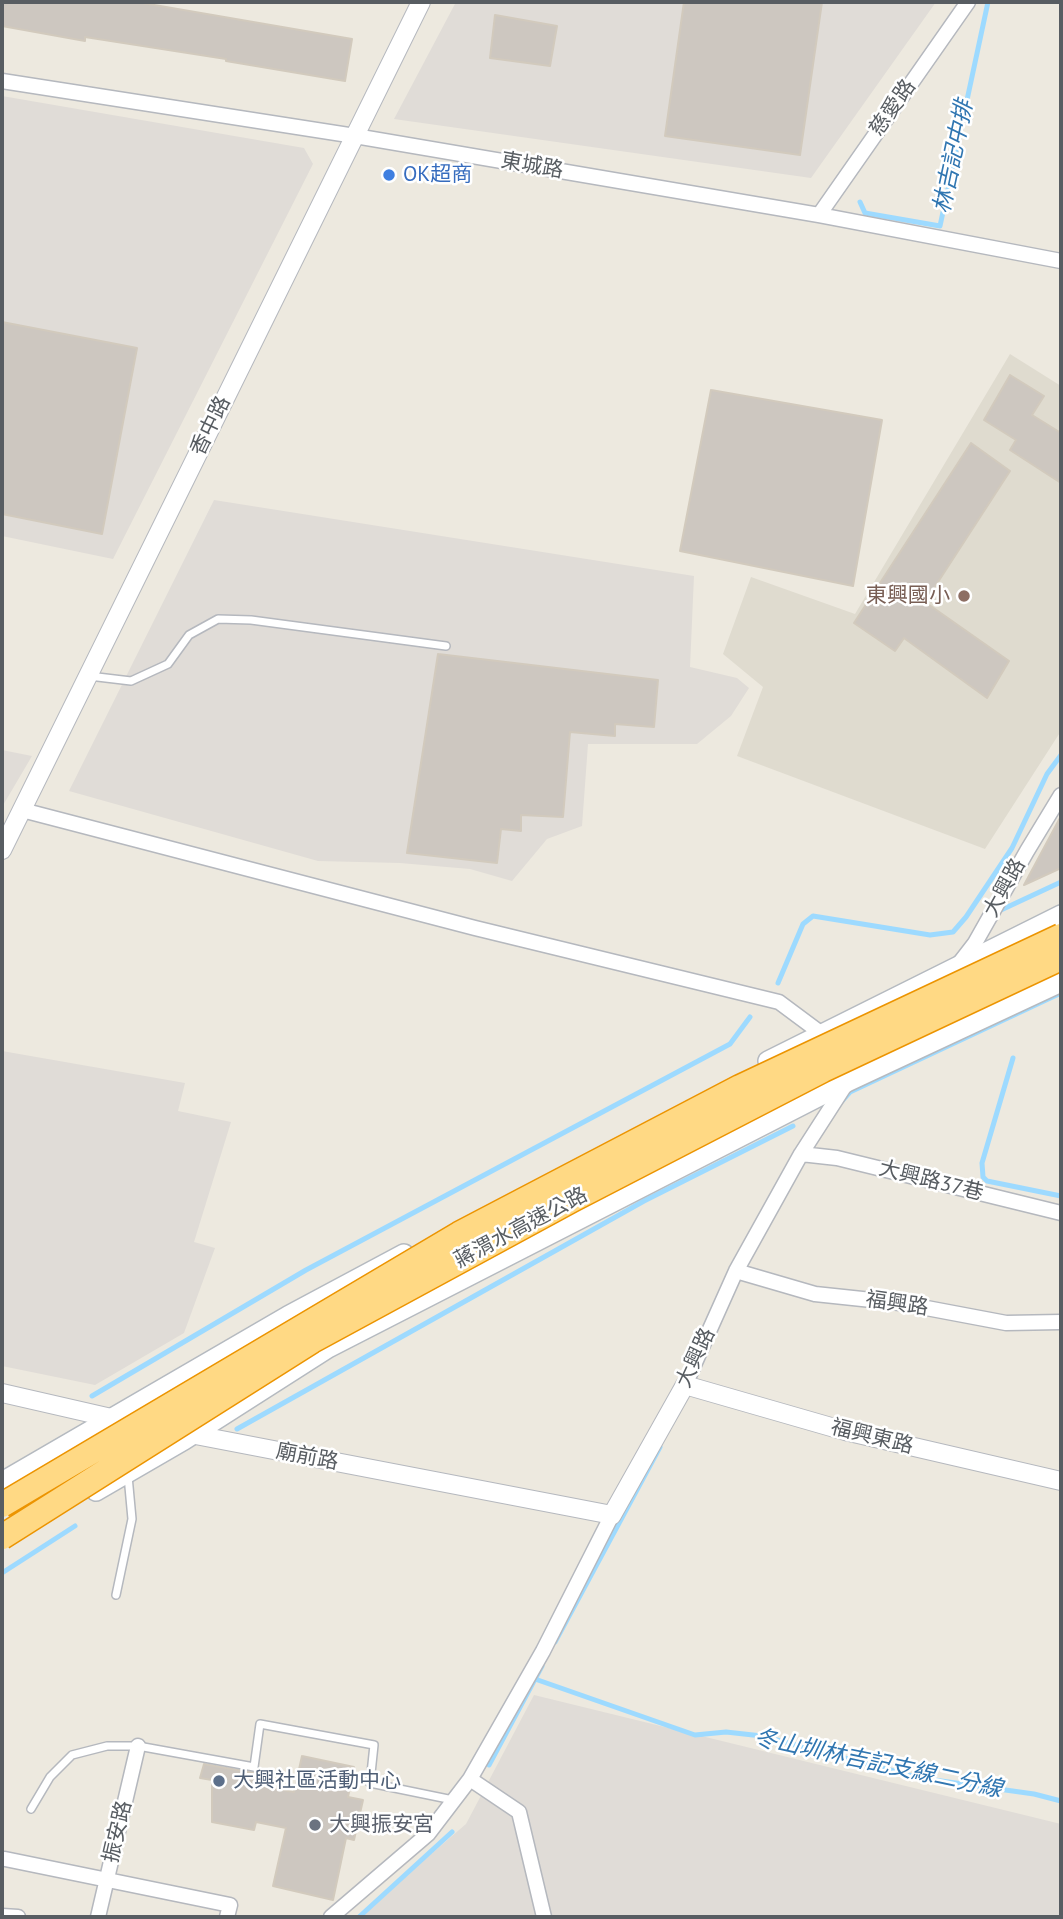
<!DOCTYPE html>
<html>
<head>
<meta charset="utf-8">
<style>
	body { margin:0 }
	#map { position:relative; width:1063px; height:1919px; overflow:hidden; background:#ede9df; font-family:"PT Sans",sans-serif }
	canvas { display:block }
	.frame { position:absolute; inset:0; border:4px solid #585d62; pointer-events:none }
</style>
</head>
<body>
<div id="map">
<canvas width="1063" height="1919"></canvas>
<div class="frame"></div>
</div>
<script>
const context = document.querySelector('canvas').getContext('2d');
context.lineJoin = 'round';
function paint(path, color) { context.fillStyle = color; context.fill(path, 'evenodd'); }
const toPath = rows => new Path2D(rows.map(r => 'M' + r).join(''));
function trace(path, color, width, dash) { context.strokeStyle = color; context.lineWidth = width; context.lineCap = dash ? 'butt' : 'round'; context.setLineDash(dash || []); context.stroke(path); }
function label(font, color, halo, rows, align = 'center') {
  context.font = font + ' "PT Sans","Noto Sans TC",sans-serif'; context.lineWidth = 5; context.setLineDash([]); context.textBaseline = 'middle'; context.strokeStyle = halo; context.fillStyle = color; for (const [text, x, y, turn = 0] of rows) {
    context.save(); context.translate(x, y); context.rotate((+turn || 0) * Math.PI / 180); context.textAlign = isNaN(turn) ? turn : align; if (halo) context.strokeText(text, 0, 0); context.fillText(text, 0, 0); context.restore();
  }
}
paint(toPath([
	[456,2,936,2,811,178,394,119],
	[2,96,304,148,313,164,113,559,2,536],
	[214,500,694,576,690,667,737,678,749,688,731,716,697,744,588,744,582,826,547,839,512,881,470,869,400,863,318,861,69,791],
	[2,750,32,756,2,807],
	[2,1051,185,1083,178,1111,231,1122,194,1242,215,1248,184,1333,95,1385,2,1366],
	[534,1695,1061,1824,1061,1917,358,1917,466,1824]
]), '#e0dcd7');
paint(toPath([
	[1010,354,1061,386,1061,731,985,849,737,756,763,687,723,654,751,577,855,614]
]), '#dfdbcf');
trace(toPath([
	[860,202,865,213,940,226,988,2],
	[1001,910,1061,882],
	[778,983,803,924,813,916,930,935,953,932,966,917,1012,848,1047,774,1061,755],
	[1013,1058,982,1163,983,1177,987,1181,1061,1196],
	[842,1101,850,1092,1061,993],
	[92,1396,306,1270,730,1044,750,1017],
	[237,1429,644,1201,793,1126],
	[2,1573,75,1526],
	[555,1642,660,1447],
	[535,1679,695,1735,726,1732,762,1736,920,1778,1034,1794,1061,1801],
	[489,1765,542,1666],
	[359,1917,452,1832]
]), '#9ddaff', 5);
const building = toPath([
	[2,2,137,2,352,39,345,81,226,61,226,59,85,37,85,41,2,26,2,2],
	[684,2,822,2,800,155,665,136,684,2],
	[495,15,557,26,550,66,490,58,495,15],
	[2,322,137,348,102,534,2,514,2,322],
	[1010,375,1044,396,1032,415,1061,433,1061,483,1010,450,1016,440,984,420,1010,375],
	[711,390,882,420,853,586,680,551,711,390],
	[971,443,1010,471,925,602,1009,661,987,698,904,638,895,651,854,623,971,443],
	[438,654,658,680,654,727,615,724,615,736,570,732,563,817,521,815,521,831,501,829,497,863,407,853,438,654],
	[1061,816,1061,868,1024,885,1061,816],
	[302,1756,354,1767,348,1797,363,1800,354,1840,346,1838,333,1900,273,1886,286,1828,256,1822,254,1830,212,1822,212,1780,200,1778,204,1764,266,1775,263,1786,294,1792,302,1756]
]);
paint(building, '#cdc7c0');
trace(building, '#d2cabd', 2);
const service = toPath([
	[89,676,131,681,168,664,189,635,218,619,251,620,446,646],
	[116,1595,132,1519,128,1476],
	[31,1809,50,1777,72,1755,107,1746,138,1746,254,1767,260,1724,374,1745,370,1783,453,1800]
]);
const minor = toPath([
	[2,81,355,136,819,215,1061,261],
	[819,215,968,2],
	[22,810,475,928,779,1002,822,1034],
	[958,965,975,943,1027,851,1061,795],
	[801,1154,837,1158,1061,1213],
	[736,1271,815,1294,900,1303,1006,1323,1061,1322],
	[685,1385,736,1271,801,1154,846,1084],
	[470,1779,519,1812,544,1917],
	[5,1859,230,1905,227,1917],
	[2,1916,18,1917],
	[98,1917,138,1746],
	[331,1917,428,1834,470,1779,543,1651,612,1515]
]);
const tertiary = toPath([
	[2,850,421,2],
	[2,1393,120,1420],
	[185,1433,612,1515,685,1385,845,1431,1061,1481]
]);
const secondary = toPath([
	[768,1061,1061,915],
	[2,1482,288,1316,404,1254],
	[96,1491,184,1440,328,1348,847,1082,1061,982]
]);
trace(service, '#b5b8be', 10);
trace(minor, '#b5b8be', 17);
trace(tertiary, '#b5b8be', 20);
trace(secondary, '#b5bac0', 22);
trace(service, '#fff', 7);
trace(minor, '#fff', 14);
trace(tertiary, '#fff', 18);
trace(secondary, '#fff', 19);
const motorwayBridge = toPath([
	[2,1505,459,1234,740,1087,1061,936],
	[2,1537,312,1341,572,1200,823,1070,1061,958]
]);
trace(motorwayBridge, '#ec9400', 27, []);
trace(motorwayBridge, '#ffd984', 24);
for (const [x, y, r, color] of [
	[389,175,7,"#3f7fe0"],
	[964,596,7,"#8d6e63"],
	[219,1781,7,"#5c6f8a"],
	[315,1825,7,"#6b7280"]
]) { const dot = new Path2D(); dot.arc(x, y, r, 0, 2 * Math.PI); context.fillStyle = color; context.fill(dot); trace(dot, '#fff', 2.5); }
label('21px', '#585d62', '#fff', [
	["慈愛路",893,108,-55],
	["東城路",532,166,10],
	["香中路",211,426,-64],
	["大興路",1005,888,-61],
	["大興路37巷",931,1181,14],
	["蔣渭水高速公路",521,1228,-28],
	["福興路",897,1304,8],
	["大興路",696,1358,-65],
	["福興東路",872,1437,14],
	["廟前路",307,1457,11],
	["振安路",118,1832,-77]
]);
label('21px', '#366cbe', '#fff', [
	["OK超商",403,175]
], 'left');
label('21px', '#785e54', '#fff', [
	["東興國小",950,596]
], 'right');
label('21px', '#4e5e75', '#fff', [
	["大興社區活動中心",233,1781]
], 'left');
label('21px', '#5b616d', '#fff', [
	["大興振安宮",329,1825]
], 'left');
label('italic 23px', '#3076b1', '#fff', [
	["林吉記中排",954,157,-78],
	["冬山圳林吉記支線二分線",878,1764,12]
]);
</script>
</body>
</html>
